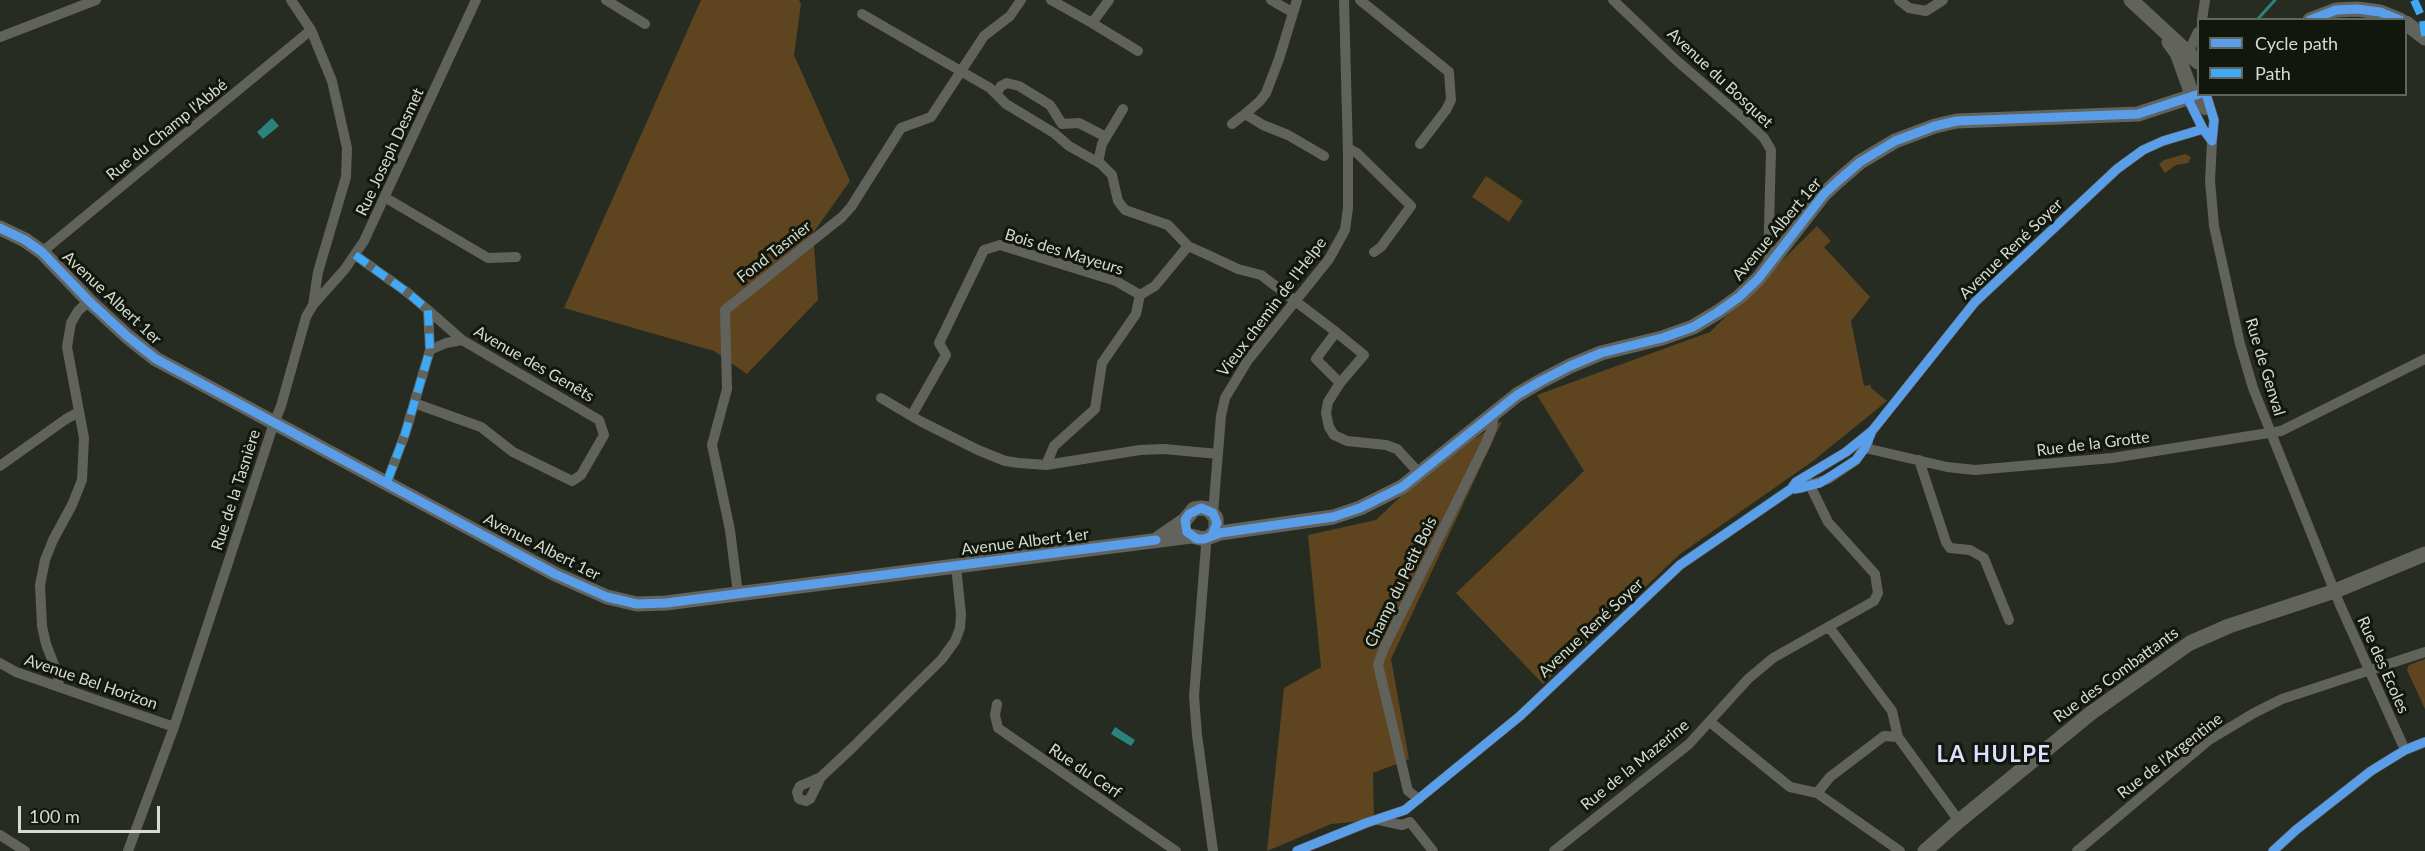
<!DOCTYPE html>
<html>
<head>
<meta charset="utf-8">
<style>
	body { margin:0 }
	#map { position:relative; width:2425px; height:851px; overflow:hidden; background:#262c21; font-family:Lato,sans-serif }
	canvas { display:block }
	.legend { position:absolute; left:2197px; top:18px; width:210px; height:78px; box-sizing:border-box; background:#12170e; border:2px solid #60665b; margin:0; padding:8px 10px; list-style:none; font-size:18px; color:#d5dccf }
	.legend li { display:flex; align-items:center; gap:12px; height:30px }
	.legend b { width:30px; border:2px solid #60665b }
	.scale { position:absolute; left:18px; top:806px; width:142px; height:27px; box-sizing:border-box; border:3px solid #d5dccf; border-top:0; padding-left:8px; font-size:18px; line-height:21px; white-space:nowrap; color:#d5dccf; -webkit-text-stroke:4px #12170e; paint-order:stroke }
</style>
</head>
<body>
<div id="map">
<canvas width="2425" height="851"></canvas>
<ul class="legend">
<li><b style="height:8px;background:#5a9eea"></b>Cycle path</li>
<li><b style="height:8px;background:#3fa9f5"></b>Path</li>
</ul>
<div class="scale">100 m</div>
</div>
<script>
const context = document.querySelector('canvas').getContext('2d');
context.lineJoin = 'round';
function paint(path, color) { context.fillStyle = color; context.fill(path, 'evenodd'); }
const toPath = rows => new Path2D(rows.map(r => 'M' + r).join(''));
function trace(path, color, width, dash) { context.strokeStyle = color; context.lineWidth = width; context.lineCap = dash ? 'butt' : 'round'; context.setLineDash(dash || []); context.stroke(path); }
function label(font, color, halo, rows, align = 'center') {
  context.font = font + ' Lato,sans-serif'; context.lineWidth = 6; context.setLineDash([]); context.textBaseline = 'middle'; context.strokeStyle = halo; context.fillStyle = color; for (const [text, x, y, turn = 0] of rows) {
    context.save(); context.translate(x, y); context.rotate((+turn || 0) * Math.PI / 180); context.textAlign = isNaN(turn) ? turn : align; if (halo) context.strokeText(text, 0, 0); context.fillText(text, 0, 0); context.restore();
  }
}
paint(toPath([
	[701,0,799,0,801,4,794,55,850,181,813,233,818,300,747,374,714,351,564,308],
	[2185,154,2191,157,2188,163,2176,165,2165,173,2159,164,2164,160],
	[1486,176,1523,201,1509,222,1472,197],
	[1817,226,1831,241,1824,247,1870,297,1851,321,1864,386,1871,385,1871,388,1887,401,1813,461,1680,554,1543,684,1456,593,1584,471,1537,395,1710,332],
	[1502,421,1391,659,1409,759,1373,773,1374,820,1331,824,1267,851,1284,688,1321,667,1308,535,1376,520,1400,497,1474,439],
	[2425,659,2425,709,2407,670,2409,665]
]), '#5e451f');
paint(toPath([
	[272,118,279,126,263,139,257,132],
	[1115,727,1135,740,1131,746,1111,734]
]), '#2b837c');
trace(toPath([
	[2257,20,2275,0]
]), '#2b837c', 3);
trace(toPath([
	[606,0,645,24],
	[1051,0,1092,23,1109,0],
	[1271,0,1292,12],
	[1360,0,1449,72,1451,100,1446,110,1420,144],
	[1613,0,1676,60,1742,117,1764,138,1771,150,1768,266],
	[1899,0,1909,8,1926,11,1943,0],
	[862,14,990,88,1006,104,1054,133,1069,146,1101,164,1112,175,1118,201,1125,210,1168,225,1188,246,1208,255,1238,269,1261,275,1336,332,1316,359,1340,383,1328,402,1326,413,1329,427,1334,435,1347,441,1386,445,1397,449,1420,474],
	[2202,20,2205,0],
	[1092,23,1138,51],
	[0,37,96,0],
	[2188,53,2198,32],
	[997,93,1001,86,1007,83,1019,86,1050,105,1062,124,1079,123,1106,137],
	[2193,97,2205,110],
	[2188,99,2203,129,2212,141,2214,120,2206,94],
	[1245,114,1260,101,1266,93,1279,59,1297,0],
	[1232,124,1245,114,1263,125,1288,135,1324,156],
	[2212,141,2210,181,2214,226,2240,344,2253,388,2340,605,2405,750],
	[1348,148,1357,153,1411,206,1381,247,1374,252],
	[1098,162,1102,144,1123,109],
	[386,198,488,258,516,257],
	[42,252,311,30],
	[355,255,408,293,428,310,430,350,405,434,387,482],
	[313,305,345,269,364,241,476,0],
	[1336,332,1364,355,1340,383],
	[430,350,446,343,462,340],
	[881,398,920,421,978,450,1005,461,1019,463,1046,465,1140,450,1164,449,1218,454],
	[414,403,481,427,513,452,572,481,581,475,604,435,599,420,462,340,428,310],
	[912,415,946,355,939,343,984,250,1000,245,1116,281,1140,295],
	[1857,443,1865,448,1947,467,1975,470,2112,458,2281,431,2425,359],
	[1919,460,1946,542,1950,548,1970,550,1984,558,2009,620],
	[1046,465,1054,446,1095,409,1102,363,1136,314,1140,295,1155,286,1188,246],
	[0,466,66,419,79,412],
	[1791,489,1801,488,1828,479,1856,460,1868,442],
	[1213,513,1221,416,1225,398,1248,360,1329,259,1345,230,1348,208,1348,154,1344,0],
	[1204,539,1206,546,1194,696,1197,735,1213,851],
	[738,594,730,530,712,445,727,389,725,310,842,217,851,207,901,128,931,117,984,36,1010,16,1021,0],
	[1829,627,1892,711,1898,737,1959,821],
	[0,663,16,672,174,727],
	[59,687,58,675,46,644,42,626,40,585,45,560,53,540,72,505,82,480,84,438,67,347,71,323,78,311,89,301],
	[997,704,995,715,998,728,1176,851],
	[1710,722,1790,787,1817,793,1900,851],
	[821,777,810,799,806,801,799,799,797,792,800,786,821,777,853,747,942,659,955,641,960,628,961,614,956,566],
	[1817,793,1830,777,1884,736,1898,737],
	[1419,799,1408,791,1378,665,1383,650,1486,443,1492,428,1494,415],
	[1405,810,1520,716,1680,565,1791,489,1796,482,1846,452,1872,431,1975,302,2117,169,2143,150,2163,141,2203,129],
	[1379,820,1402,825,1410,822],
	[1410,822,1433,851],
	[0,835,25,851],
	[128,851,174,727,274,423,281,406,306,317,313,305,318,272,346,177,347,148,332,81,311,30,291,0],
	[1297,851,1366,823,1405,810],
	[1554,851,1689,744,1748,679,1773,658,1874,601,1878,593,1875,574,1828,522,1806,477],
	[2077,851,2209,740,2254,713,2282,699,2425,652],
	[2273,851,2296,830,2371,771,2405,750,2425,742]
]), '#61625c', 10);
trace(toPath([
	[2131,0,2198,62],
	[2310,20,2336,10,2357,9,2380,12,2400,20],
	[2406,23,2425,38],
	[2169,42,2177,53,2193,97],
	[0,228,25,240,42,252,89,301,128,337,156,359,555,574,607,597,637,604,666,603,1191,536,1204,539,1220,533,1333,517,1360,508,1402,487,1517,395,1541,381,1570,366,1601,353,1662,338,1693,327,1718,312,1739,297,1758,279,1824,194,1838,181,1860,162,1895,141,1935,126,1957,121,2138,114,2199,94],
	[1156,540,1185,520,1194,509,1201,508,1208,509,1216,518,1216,530,1212,535],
	[1925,851,1959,821,2091,713,2190,643,2229,626,2335,591,2425,554]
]), '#62635d', 15);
trace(toPath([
	[2414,0,2423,20,2425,36],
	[355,255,408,293,428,310,430,350,405,434,387,482]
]), '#3fa9f5', 8, [15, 8]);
trace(toPath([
	[2310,20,2336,10,2357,9,2380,12,2400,20],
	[2188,99,2203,129,2212,141,2214,120,2206,94],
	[0,228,25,240,42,252,89,301,128,337,156,359,555,574,607,597,637,604,666,603,1156,540],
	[1795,489,1820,483,1856,460,1865,448,1871,434],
	[1212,535,1217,523,1213,513,1201,508,1189,514,1185,520,1187,532,1197,539,1204,539,1220,533,1333,517,1360,508,1402,487,1517,395,1541,381,1570,366,1601,353,1662,338,1693,327,1718,312,1739,297,1758,279,1824,194,1838,181,1860,162,1895,141,1935,126,1957,121,2138,114,2199,94],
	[1405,810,1520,716,1680,565,1791,489,1796,482,1846,452,1872,431,1975,302,2117,169,2143,150,2163,141,2203,129],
	[1297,851,1366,823,1405,810],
	[2273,851,2296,830,2371,771,2405,750,2425,742]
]), '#5a9eea', 9);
label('16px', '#d5dccf', '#12170e', [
	["Avenue du Bosquet",1720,78,43],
	["Rue du Champ l'Abbé",167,130,-39],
	["Rue Joseph Desmet",390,152,-65],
	["Avenue Albert 1er",1777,229,-50],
	["Avenue René Soyer",2011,249,-44],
	["Fond Tasnier",774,252,-38],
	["Bois des Mayeurs",1064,252,17],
	["Avenue Albert 1er",112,298,43],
	["Vieux chemin de l'Helpe",1272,307,-53],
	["Avenue des Genêts",534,364,30],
	["Rue de Genval",2265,367,73],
	["Rue de la Grotte",2093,444,-7],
	["Rue de la Tasnière",236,490,-72],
	["Avenue Albert 1er",1025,542,-7],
	["Avenue Albert 1er",542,547,27],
	["Champ du Petit Bois",1401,582,-64],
	["Avenue René Soyer",1591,628,-43],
	["Rue des Ecoles",2383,665,66],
	["Rue des Combattants",2116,675,-36],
	["Avenue Bel Horizon",91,682,19],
	["Rue de l'Argentine",2170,756,-38],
	["Rue de la Mazerine",1635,765,-39],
	["Rue du Cerf",1085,771,34]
]);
context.letterSpacing = '1.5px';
label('bold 22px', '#dae0fd', '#12170e', [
	["LA HULPE",1994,755]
]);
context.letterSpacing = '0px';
</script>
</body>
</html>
